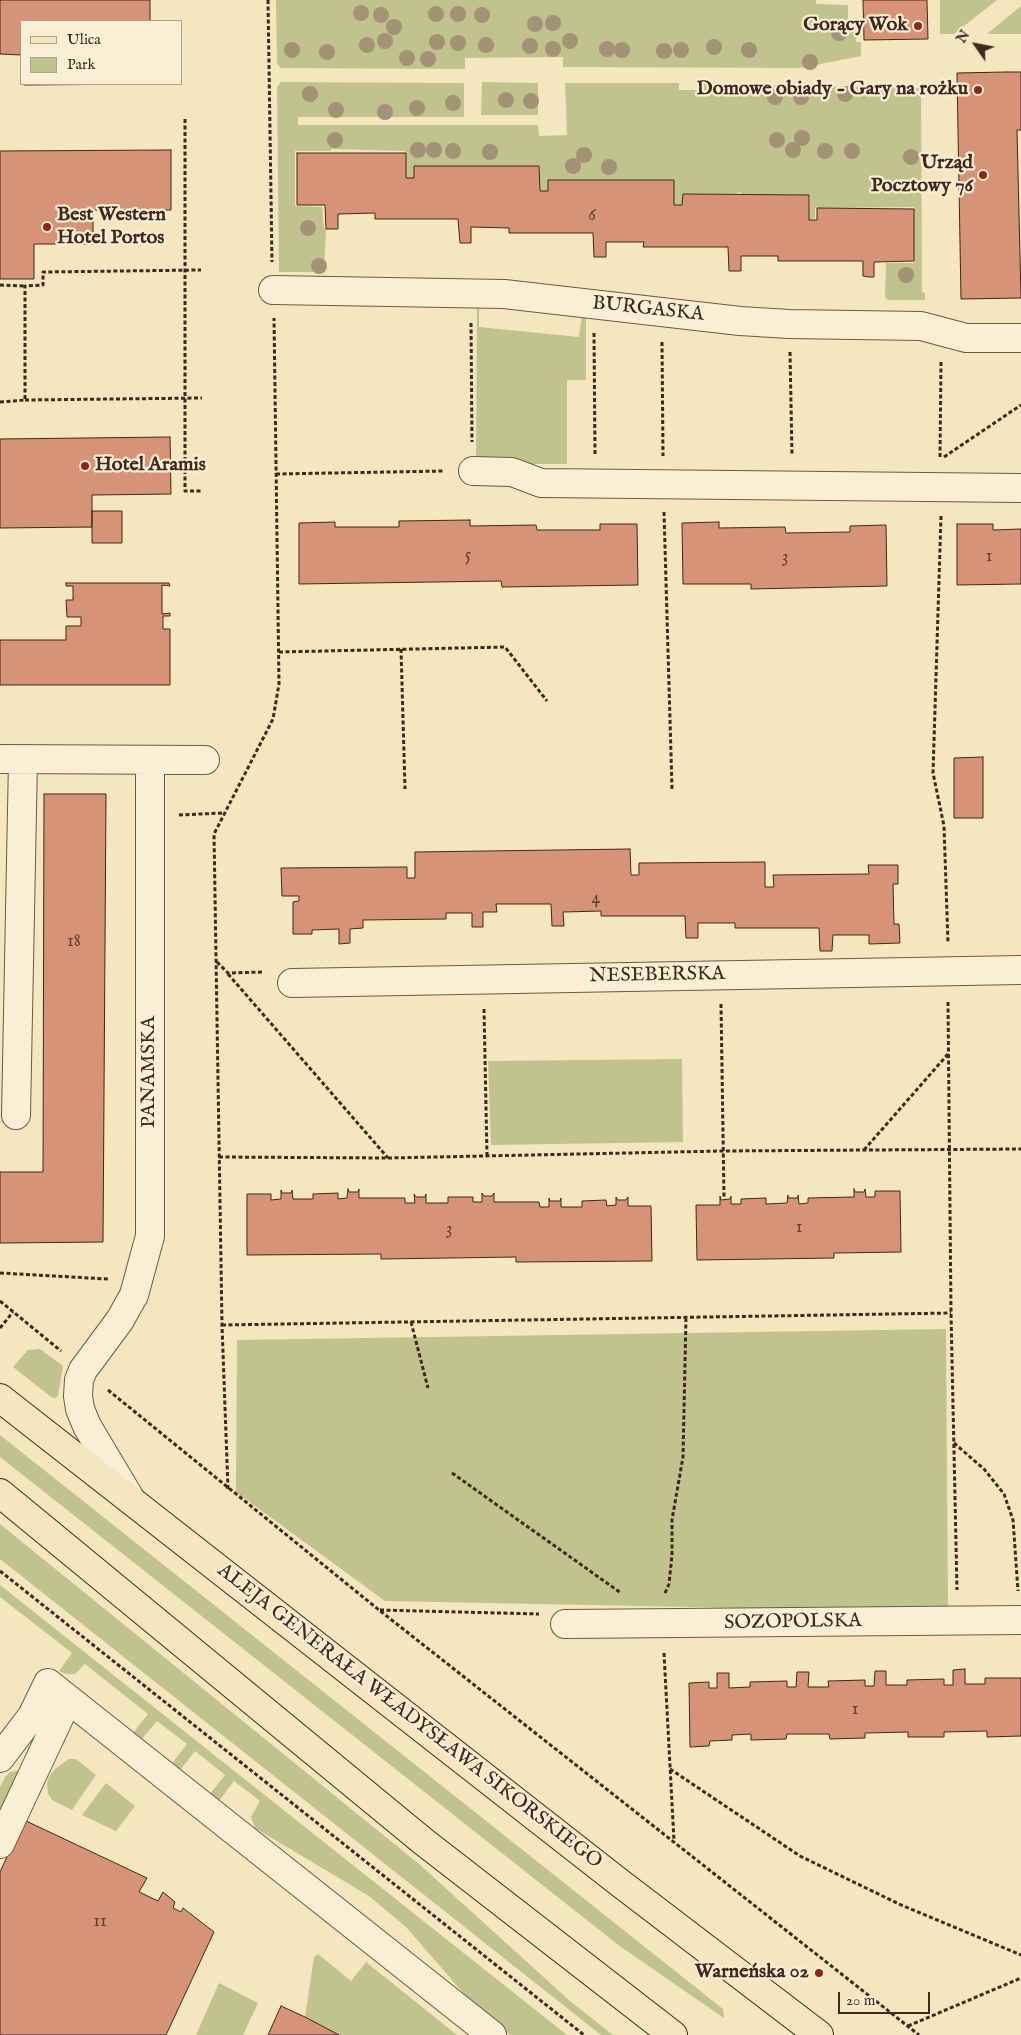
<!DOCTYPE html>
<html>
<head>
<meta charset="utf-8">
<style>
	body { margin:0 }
	#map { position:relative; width:1021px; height:2035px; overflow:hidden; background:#f4e6bf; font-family:"IM FELL English",serif }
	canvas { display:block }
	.legend { position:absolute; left:20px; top:20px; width:162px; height:65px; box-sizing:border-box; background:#f8efd5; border:1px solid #af9f8b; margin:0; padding:6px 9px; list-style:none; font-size:15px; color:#41271d }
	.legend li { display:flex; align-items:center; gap:10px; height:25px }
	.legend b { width:25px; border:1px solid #af9f8b }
	.north { position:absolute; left:951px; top:20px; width:50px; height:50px; -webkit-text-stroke:4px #f8efd5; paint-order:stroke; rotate:303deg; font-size:14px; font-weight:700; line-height:20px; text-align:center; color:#41271d }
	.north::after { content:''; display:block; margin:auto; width:18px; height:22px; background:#41271d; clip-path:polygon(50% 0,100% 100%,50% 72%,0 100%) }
	.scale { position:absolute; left:838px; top:1992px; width:92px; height:22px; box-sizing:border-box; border:2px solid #41271d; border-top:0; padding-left:6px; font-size:15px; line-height:18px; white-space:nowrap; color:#41271d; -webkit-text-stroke:4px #f8efd5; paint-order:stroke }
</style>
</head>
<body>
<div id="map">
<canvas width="1021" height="2035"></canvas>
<ul class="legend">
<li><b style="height:6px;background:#f4e6bf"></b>Ulica</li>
<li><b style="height:14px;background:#c1c38e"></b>Park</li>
</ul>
<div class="north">N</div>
<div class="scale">20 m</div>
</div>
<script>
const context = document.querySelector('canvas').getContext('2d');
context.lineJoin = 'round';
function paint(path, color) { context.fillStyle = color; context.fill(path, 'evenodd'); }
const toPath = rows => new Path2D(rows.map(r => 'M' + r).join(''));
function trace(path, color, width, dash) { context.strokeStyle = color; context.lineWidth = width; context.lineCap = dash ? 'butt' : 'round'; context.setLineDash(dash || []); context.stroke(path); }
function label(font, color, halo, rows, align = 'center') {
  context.font = font + ' "IM FELL English",serif'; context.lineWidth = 4.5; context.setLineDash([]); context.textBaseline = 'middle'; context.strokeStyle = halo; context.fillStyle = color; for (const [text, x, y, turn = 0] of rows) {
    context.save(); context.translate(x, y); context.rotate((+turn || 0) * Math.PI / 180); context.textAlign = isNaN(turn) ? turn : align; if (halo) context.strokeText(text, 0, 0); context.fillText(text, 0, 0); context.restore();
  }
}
paint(toPath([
	[276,0,816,0,816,4,848,5,848,19,857,18,856,42,861,42,861,56,800,68,563,67,563,57,465,58,465,69,281,68,277,64],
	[940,0,997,0,954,34,940,34],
	[1021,6,1021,34,987,34],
	[281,82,464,83,464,117,298,117,298,125,538,125,539,136,567,135,565,83,679,83,679,90,697,90,697,84,921,88,922,292,925,293,925,300,888,300,885,297,886,263,914,263,914,207,815,208,815,219,809,219,810,195,741,194,741,192,734,194,683,194,682,205,674,205,540,191,539,166,414,166,414,178,406,178,405,151,331,149,331,151,295,151,295,206,322,207,324,228,326,229,324,270,322,272,279,272,277,87],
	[482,82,538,83,538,115,481,115],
	[477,305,479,305,479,327,579,337,582,315,586,315,586,380,567,380,567,464,476,464],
	[682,1059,683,1142,491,1145,488,1061],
	[946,1329,948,1612,385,1601,236,1492,237,1340],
	[40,1349,63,1366,58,1396,55,1398,51,1397,13,1367,28,1350],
	[0,1435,723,2009,724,2018,621,1947,0,1457],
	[0,1524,419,1864,570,2001,613,2035,601,2035,0,1559],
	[0,1585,567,2035,510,2035,478,2010,406,1927,369,1896,255,1828,251,1817,260,1801,234,1781,219,1801,210,1794,225,1775,195,1751,181,1769,175,1767,173,1762,187,1744,157,1721,141,1740,133,1733,148,1714,85,1664,75,1674,66,1674,59,1671,72,1653,0,1597],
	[69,1759,76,1759,96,1775,72,1810,52,1800,48,1793,47,1786,48,1778,56,1768],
	[23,1770,0,1819,0,1787,5,1777,10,1772],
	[106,1783,135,1806,116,1831,82,1815],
	[318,1954,351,1981,366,1962,457,2035,339,2035,305,2017,314,1957],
	[219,1983,258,2003,243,2035,196,2035]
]), '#c1c38e');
const building = toPath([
	[0,0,150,0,150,21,21,21,21,55,0,54,0,0],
	[863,0,927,0,928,39,864,40,863,0],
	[1006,72,1021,72,1021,130,1017,130,1021,298,961,299,957,73,1006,72],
	[24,84,150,84,24,85,24,84],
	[171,150,171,210,93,210,93,244,34,244,34,279,0,279,0,151,171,150],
	[297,153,406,153,406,178,414,178,414,166,539,166,540,191,548,191,548,180,674,180,674,205,682,205,683,194,809,195,809,220,817,220,817,208,914,209,914,261,874,262,874,277,869,277,863,276,863,261,778,261,778,256,741,256,741,271,729,271,728,247,643,247,644,242,606,242,606,257,594,257,593,233,509,233,509,228,471,227,471,243,460,243,458,219,375,219,375,213,338,214,338,229,326,229,325,205,297,205,297,153],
	[170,437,171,494,92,495,92,527,0,528,0,439,170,437],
	[92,511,122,511,122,543,92,543,92,511],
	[470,520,470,526,536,525,537,530,600,530,600,524,637,524,638,585,502,587,501,581,299,584,299,523,335,522,335,527,399,527,399,521,470,520],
	[719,522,719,528,785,527,786,533,850,532,850,526,886,525,887,586,751,589,751,584,683,584,682,523,719,522],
	[957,524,993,524,993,530,1021,529,1021,584,957,585,957,524],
	[66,583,169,583,170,586,162,585,162,614,170,613,170,616,163,616,163,629,170,629,170,685,0,685,0,640,66,640,66,626,81,626,81,617,67,617,66,600,73,600,73,586,66,586,66,583],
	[983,757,983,818,954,818,954,758,983,757],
	[44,794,106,794,103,1242,0,1243,0,1172,43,1172,44,794],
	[630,849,631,875,639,875,639,863,765,862,765,887,774,887,773,875,869,874,868,865,898,865,898,884,893,884,894,924,899,924,900,943,869,944,869,935,833,935,832,951,820,951,819,928,735,928,735,923,698,923,698,938,686,938,685,916,601,916,601,911,563,912,564,926,552,926,551,904,496,904,497,912,483,912,483,927,472,927,472,913,446,913,446,919,363,920,363,928,350,929,350,943,339,944,339,929,312,930,312,934,293,934,293,902,299,901,299,896,282,896,281,868,407,867,407,878,415,878,415,852,630,849],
	[348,1189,349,1192,358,1192,359,1189,359,1198,405,1198,405,1203,415,1203,414,1194,416,1197,425,1197,426,1194,426,1203,448,1203,448,1197,473,1197,473,1202,482,1202,482,1193,484,1196,492,1196,494,1193,494,1202,539,1202,540,1207,549,1207,549,1198,550,1201,560,1201,561,1198,561,1207,582,1207,582,1201,606,1200,607,1206,616,1205,616,1197,618,1200,626,1200,628,1197,628,1206,651,1206,652,1261,516,1262,516,1257,381,1259,381,1254,247,1255,247,1194,271,1194,271,1200,281,1199,281,1190,282,1193,291,1193,292,1190,293,1199,313,1199,313,1194,338,1193,338,1199,347,1198,348,1189],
	[854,1189,855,1192,864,1192,865,1189,866,1197,875,1197,875,1191,900,1191,901,1252,834,1253,834,1258,697,1260,696,1205,720,1205,720,1196,721,1200,730,1199,731,1196,731,1204,741,1204,741,1199,766,1198,766,1204,787,1203,788,1195,788,1198,798,1198,798,1195,799,1204,808,1203,808,1198,854,1197,854,1189],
	[965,1669,965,1684,985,1684,985,1678,1021,1678,1021,1736,987,1737,987,1731,944,1732,944,1737,908,1737,908,1732,865,1733,865,1738,830,1739,829,1734,787,1734,786,1739,751,1740,751,1734,732,1735,732,1740,710,1741,709,1746,690,1747,689,1683,709,1682,709,1688,717,1688,717,1673,729,1673,729,1688,750,1687,750,1682,787,1681,787,1687,796,1687,797,1672,809,1672,808,1687,829,1687,828,1681,865,1680,865,1686,874,1686,875,1671,886,1671,886,1685,907,1685,907,1680,944,1679,944,1685,953,1685,953,1670,965,1669],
	[24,1820,147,1878,139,1892,158,1901,163,1892,175,1902,173,1908,181,1912,183,1908,214,1932,166,2035,0,2035,0,1872,24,1820],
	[281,2006,305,2017,339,2035,268,2035,281,2006]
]);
paint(building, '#d69377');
trace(building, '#41271d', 1);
const minor = toPath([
	[273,290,504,294,740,321,789,324,921,326,966,338,1021,338],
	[473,471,512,472,541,483,1021,488],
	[0,759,205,760],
	[292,983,1021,970],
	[16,1115,23,760],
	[131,1500,87,1426,80,1409,78,1396,79,1380,83,1370,120,1320,134,1295,150,1236,150,761],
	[565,1624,1021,1620],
	[0,1758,32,1716,48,1683,492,2035],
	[0,1844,68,1699]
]);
const major = toPath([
	[0,1398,620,1883,819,2035],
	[0,1493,424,1842,673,2035]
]);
trace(minor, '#6e5746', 30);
trace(major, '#41271d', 30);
trace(toPath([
	[268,0,272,262],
	[185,119,185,491,202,491],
	[0,285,25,286],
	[471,323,472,442],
	[594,333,595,454],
	[662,342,663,456],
	[790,352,792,456],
	[25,400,202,398],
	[0,402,25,400,25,286,43,285,43,272,201,270],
	[940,457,941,361],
	[944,457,1021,405],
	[276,474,445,471],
	[664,512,672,789],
	[941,516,933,773,944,826,948,943],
	[401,649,405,789],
	[279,652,505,647,547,701],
	[179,815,223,813],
	[217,962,228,973,264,972],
	[228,974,388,1158],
	[948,1002,951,1313,957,1590],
	[721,1004,724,1198],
	[484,1009,487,1156],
	[864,1150,948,1054],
	[219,1157,388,1158,722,1151,1021,1149],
	[0,1273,108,1279],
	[0,1301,61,1351],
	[411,1322,428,1388],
	[222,1325,951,1313],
	[0,1328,13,1312],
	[108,1390,379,1610,919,2035],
	[954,1443,984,1469,1004,1494,1013,1520,1018,1591],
	[452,1473,621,1593],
	[228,1489,222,1325,214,834,273,719,279,684,274,318],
	[0,1571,584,2035],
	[665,1593,669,1584,672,1555,672,1520,683,1457,686,1317],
	[380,1610,539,1614],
	[664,1653,674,1841],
	[670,1769,800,1856,899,1904,1021,1955],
	[908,2026,1021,1978]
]), '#41271d', 3, [4, 2.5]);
trace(minor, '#f8efd5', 28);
trace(major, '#f4e6bf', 28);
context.fillStyle = '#a39275';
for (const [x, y] of [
	[361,13],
	[436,14],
	[458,14],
	[381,15],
	[482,15],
	[553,23],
	[535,24],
	[394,27],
	[839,33],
	[385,41],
	[570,41],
	[437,42],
	[458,43],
	[367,45],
	[486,45],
	[530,46],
	[714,47],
	[553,49],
	[607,49],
	[292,50],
	[622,50],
	[681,50],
	[749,50],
	[664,51],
	[327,52],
	[407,58],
	[428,59],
	[810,62],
	[310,94],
	[845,94],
	[775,97],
	[801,97],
	[506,100],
	[531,101],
	[453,103],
	[417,108],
	[336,110],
	[385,112],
	[802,138],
	[335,140],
	[777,140],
	[418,150],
	[434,150],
	[793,150],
	[453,151],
	[825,151],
	[852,151],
	[490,152],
	[584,155],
	[911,157],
	[573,166],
	[609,167],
	[308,228],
	[319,266],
	[906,275]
]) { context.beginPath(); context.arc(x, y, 8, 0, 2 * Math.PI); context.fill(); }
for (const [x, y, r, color] of [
	[918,26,5,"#8f2418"],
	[978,90,5,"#8f2418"],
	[983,175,5,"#8f2418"],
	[47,227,5,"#8f2418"],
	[85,466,5,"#8f2418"],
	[819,1973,5,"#8f2418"]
]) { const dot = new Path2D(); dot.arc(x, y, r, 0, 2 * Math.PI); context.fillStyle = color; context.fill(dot); trace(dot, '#f8efd5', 2); }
label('18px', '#664234', null, [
	["6",592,216],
	["5",468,556],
	["1",989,557],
	["3",785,558],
	["4",596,899],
	["18",74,942],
	["1",799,1228],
	["3",449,1230],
	["1",855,1710],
	["11",100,1922]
]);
label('bold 20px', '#41271d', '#f8efd5', [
	["Gorący Wok",908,26],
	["Domowe obiady - Gary na rożku",968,90],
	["Urząd",973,164],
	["Pocztowy 76",973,187],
	["Best Western",57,216,"left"],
	["Hotel Portos",57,239,"left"],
	["Hotel Aramis",95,466,"left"],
	["Warneńska 02",809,1973]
], 'right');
label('20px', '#41271d', '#f8efd5', [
	["BURGASKA",648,310,6],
	["NESEBERSKA",657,976,-1],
	["PANAMSKA",150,1072,-90],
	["SOZOPOLSKA",793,1623,-1],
	["ALEJA GENERAŁA WŁADYSŁAWA SIKORSKIEGO",409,1717,38]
]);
</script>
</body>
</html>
